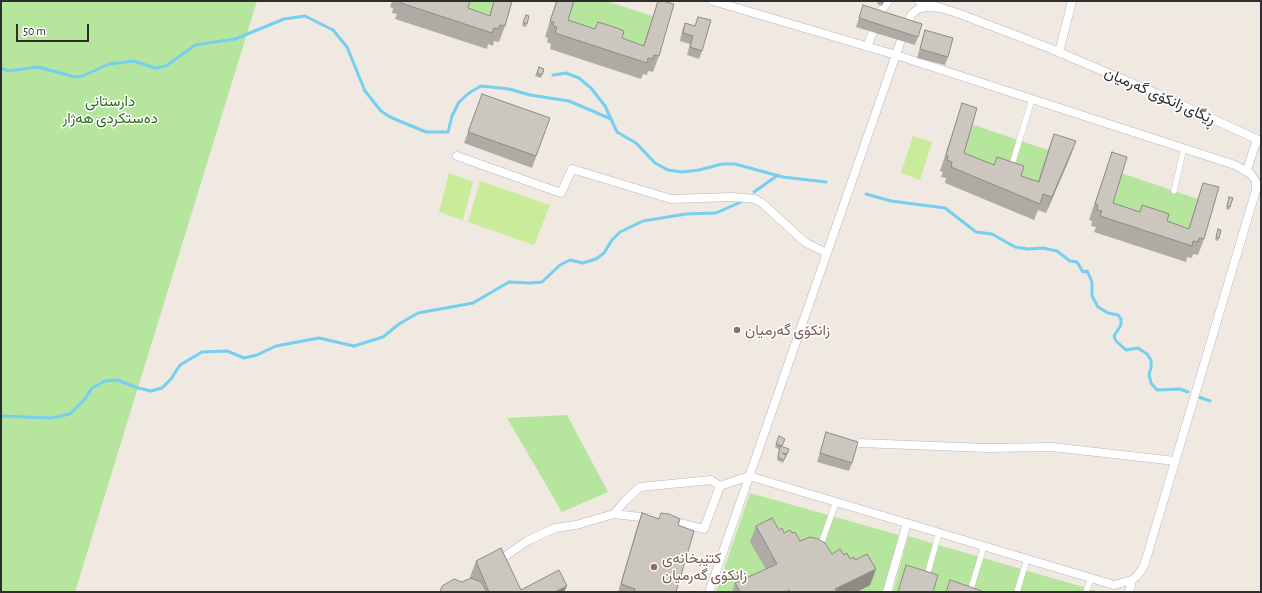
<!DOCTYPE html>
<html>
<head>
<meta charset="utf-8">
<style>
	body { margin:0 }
	#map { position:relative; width:1262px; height:593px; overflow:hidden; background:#efe9e1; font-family:"Alegreya Sans",sans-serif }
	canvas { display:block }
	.frame { position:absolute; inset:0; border:2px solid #2e2e2e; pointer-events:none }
	.scale { position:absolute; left:16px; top:24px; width:73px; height:18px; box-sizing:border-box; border:2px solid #2e2e2e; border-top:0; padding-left:5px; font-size:12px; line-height:14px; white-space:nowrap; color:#2e2e2e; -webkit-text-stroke:3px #fff; paint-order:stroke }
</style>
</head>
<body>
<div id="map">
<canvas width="1262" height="593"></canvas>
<div class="frame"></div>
<div class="scale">50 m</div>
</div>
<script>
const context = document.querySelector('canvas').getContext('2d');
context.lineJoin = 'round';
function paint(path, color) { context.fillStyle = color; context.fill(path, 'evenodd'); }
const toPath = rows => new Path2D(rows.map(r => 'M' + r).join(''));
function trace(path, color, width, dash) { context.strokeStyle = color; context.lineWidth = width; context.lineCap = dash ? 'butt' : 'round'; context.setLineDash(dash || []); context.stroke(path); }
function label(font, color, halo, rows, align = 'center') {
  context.font = font + ' "Alegreya Sans",Vazirmatn,sans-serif'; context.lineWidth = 3; context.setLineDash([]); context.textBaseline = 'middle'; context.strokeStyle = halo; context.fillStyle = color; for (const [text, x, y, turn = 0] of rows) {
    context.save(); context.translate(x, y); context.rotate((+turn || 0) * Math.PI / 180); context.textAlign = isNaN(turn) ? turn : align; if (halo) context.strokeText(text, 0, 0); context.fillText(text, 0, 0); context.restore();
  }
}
paint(toPath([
	[1,1,257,1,75,592,1,592],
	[410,1,494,1,484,32],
	[573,1,606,1,653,16,638,62,562,36],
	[971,124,1048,150,1033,198,958,169],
	[1121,173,1198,199,1183,245,1107,219],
	[567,415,608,492,562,512,507,418],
	[750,493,899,535,883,592,716,592],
	[908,536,1100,592,893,592]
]), '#b6e59e');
paint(toPath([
	[913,136,932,142,920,180,901,173],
	[449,173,473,182,463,220,439,212],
	[480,181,550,205,534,245,468,222]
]), '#c9ec9a');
trace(toPath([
	[1,68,9,71,38,67,75,77,83,76,109,64,134,61,155,68,166,66,195,45,235,39,284,19,305,16,333,30,347,47,365,91,381,111,390,117,426,132,448,132,452,116,459,102,469,93,481,86,509,89,530,95,569,101,611,119],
	[553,75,566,73,579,78,591,88,605,106,617,132,636,143,655,163,668,170,682,172,699,170,722,164,735,164,783,177,826,182],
	[754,192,778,175],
	[866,194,891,201,945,208,976,232,992,234,1015,247,1028,249,1043,248,1057,251,1070,261,1077,262,1083,272,1087,271,1089,275,1092,282,1092,296,1098,307,1108,313,1118,315,1121,319,1121,325,1114,336,1116,341,1126,350,1138,348,1147,354,1151,360,1151,368,1149,374,1151,383,1157,390,1180,389,1188,392],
	[1196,396,1210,401],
	[1,416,51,418,70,414,84,400,92,388,105,381,117,380,138,388,151,391,162,388,171,379,180,365,202,352,227,351,244,358,257,355,276,346,319,338,354,346,383,337,399,324,418,313,473,303,509,282,530,283,542,282,560,265,570,260,583,263,596,259,604,253,612,240,620,232,643,221,686,214,716,213,741,202]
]), '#75cff0', 3);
const pedestrian = toPath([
	[1011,168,1032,99],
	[1174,191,1184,148],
	[820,547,836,502],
	[926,579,939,533],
	[970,592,984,546],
	[1017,592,1027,559],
	[1086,592,1091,578]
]);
const minor = toPath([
	[919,1,960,14,1049,48,1162,96,1261,141],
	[867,47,880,13,888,1],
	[1059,52,1072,1],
	[457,156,561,193,572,169,671,199,733,197,755,199,762,203,806,243,827,253],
	[1247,170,1257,139],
	[860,443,987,448,1052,447,1175,461],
	[614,514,625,501,640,487,711,480,720,486],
	[669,520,704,529,720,486,749,476,1114,585,1132,580,1137,576,1144,566,1256,190,1256,182,1251,174,1235,165,896,55,713,1],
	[504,557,527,541,555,528,576,525,614,514,649,518],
	[709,592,907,23,912,14,918,9,925,7,941,8],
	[887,592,907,523],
	[1129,592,1132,580]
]);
trace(pedestrian, '#b4b7c1', 6);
trace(minor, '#b4b7c1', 9);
trace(pedestrian, '#fff', 5.5);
trace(minor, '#fff', 8);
paint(toPath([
	[392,1,470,1,468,8,489,16,494,1,512,1,505,26,499,42,494,41,493,46,488,44,487,49,395,19,397,14,392,13,393,8,390,7],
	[556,1,574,1,568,20,643,46,658,1,659,56,653,72,648,71,647,75,643,74,641,79,550,49,551,44,547,42,548,38,545,37],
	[878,1,884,1,882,6,877,4],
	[863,5,918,37,915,45,856,27],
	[526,15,529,16,526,27,522,26],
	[698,17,702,51,699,59,687,55,690,44,680,41,682,31,685,23,695,26],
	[925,30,948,57,945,65,917,58],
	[539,67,544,69,541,78,535,76],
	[482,94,550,118,532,168,464,143],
	[962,103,964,153,1021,176,1038,181,1048,150,1054,134,1076,141,1070,157,1046,213,1038,210,1034,220,945,183,946,178,941,177,943,172,940,171],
	[1112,152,1113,203,1188,229,1203,183,1204,239,1198,255,1193,254,1192,258,1187,257,1186,262,1094,232,1096,227,1091,226,1092,221,1089,220],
	[1229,197,1233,198,1229,210,1226,209],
	[1218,229,1221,230,1218,241,1215,240],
	[826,432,852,463,849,471,817,462],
	[779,436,782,447,789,449,786,457,785,457,783,463,777,460,779,449,775,447],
	[642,513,678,525,676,592,618,592,638,524],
	[756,526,779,530,784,533,792,533,800,541,832,554,844,555,850,559,855,560,876,569,870,585,857,592,732,592,735,583,766,569,750,542],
	[476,561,521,590,567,586,564,592,440,592,470,579,470,577]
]), '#afaba4');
paint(toPath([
	[1076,141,1070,157,1046,213,1052,197],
	[876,569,870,585,857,592,834,592,835,589],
	[567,586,564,592,555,592]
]), '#8e8b86');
const building = toPath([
	[402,1,470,1,468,8,490,16,494,1,512,1,505,26,500,25,498,29,494,28,492,33,401,3,402,1],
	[557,1,574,1,568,20,595,29,598,22,617,28,624,31,622,38,644,46,658,1,662,1,674,4,659,56,654,55,653,59,648,58,647,63,555,33,557,27,553,26,554,22,550,21,557,1],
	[878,1,884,1,883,3,878,1],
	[863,5,922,24,918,37,859,18,863,5],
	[526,15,529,16,527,24,523,23,526,15],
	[698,17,711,20,702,51,690,47,693,36,683,33,685,23,695,26,698,17],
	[925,30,953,38,948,57,920,49,925,30],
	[539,67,544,69,542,75,537,73,539,67],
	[482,94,550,118,536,156,468,132,482,94],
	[962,103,977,108,964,153,994,165,997,157,1024,166,1021,176,1039,182,1054,134,1076,141,1052,197,1043,194,1040,204,951,167,952,162,947,160,948,156,946,155,962,103],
	[1112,152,1127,157,1113,203,1140,212,1142,205,1169,214,1167,221,1189,229,1203,183,1219,187,1204,239,1199,238,1198,242,1193,241,1192,246,1100,216,1102,211,1097,210,1098,205,1095,204,1112,152],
	[1229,197,1233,198,1230,207,1227,206,1229,197],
	[1218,229,1221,230,1219,238,1216,237,1218,229],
	[826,432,858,442,852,463,820,453,826,432],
	[779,436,785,439,782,446,776,444,779,436],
	[780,446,789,449,787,454,782,453,786,455,784,460,778,457,780,446],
	[642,513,659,519,661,513,669,514,680,519,678,525,694,531,676,592,634,592,635,589,621,584,642,513],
	[772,518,779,530,782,528,784,533,790,530,792,533,795,532,800,541,810,537,818,539,825,543,832,554,840,549,844,555,847,553,850,559,854,557,855,560,867,554,876,569,835,589,837,592,790,592,789,590,786,592,740,592,735,583,777,564,756,526,772,518],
	[501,548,521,590,559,570,567,586,555,592,489,592,476,561,501,548],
	[906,565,938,575,933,592,898,592,906,565],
	[471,578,481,582,487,592,440,592,442,586,454,579,462,582,471,578],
	[950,580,982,591,982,592,946,592,950,580]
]);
paint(building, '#cbc7bf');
trace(building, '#8e8b86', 1);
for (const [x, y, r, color] of [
	[737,330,4,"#8d6e63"],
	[654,567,4,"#8d6e63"]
]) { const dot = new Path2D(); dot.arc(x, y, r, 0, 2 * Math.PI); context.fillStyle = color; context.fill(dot); trace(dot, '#fff', 1.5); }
label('15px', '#2e2e2e', '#fff', [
	["ڕێگای زانکۆی گەرمیان",1160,96,24]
]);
label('15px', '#2c6e1b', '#fff', [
	["دارستانی",110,101],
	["دەستکردی هەژار",110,118]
]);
label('15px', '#785e54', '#fff', [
	["زانکۆی گەرمیان",745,330],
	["کتێبخانەی",662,558],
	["زانکۆی گەرمیان",662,575]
], 'left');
</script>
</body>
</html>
